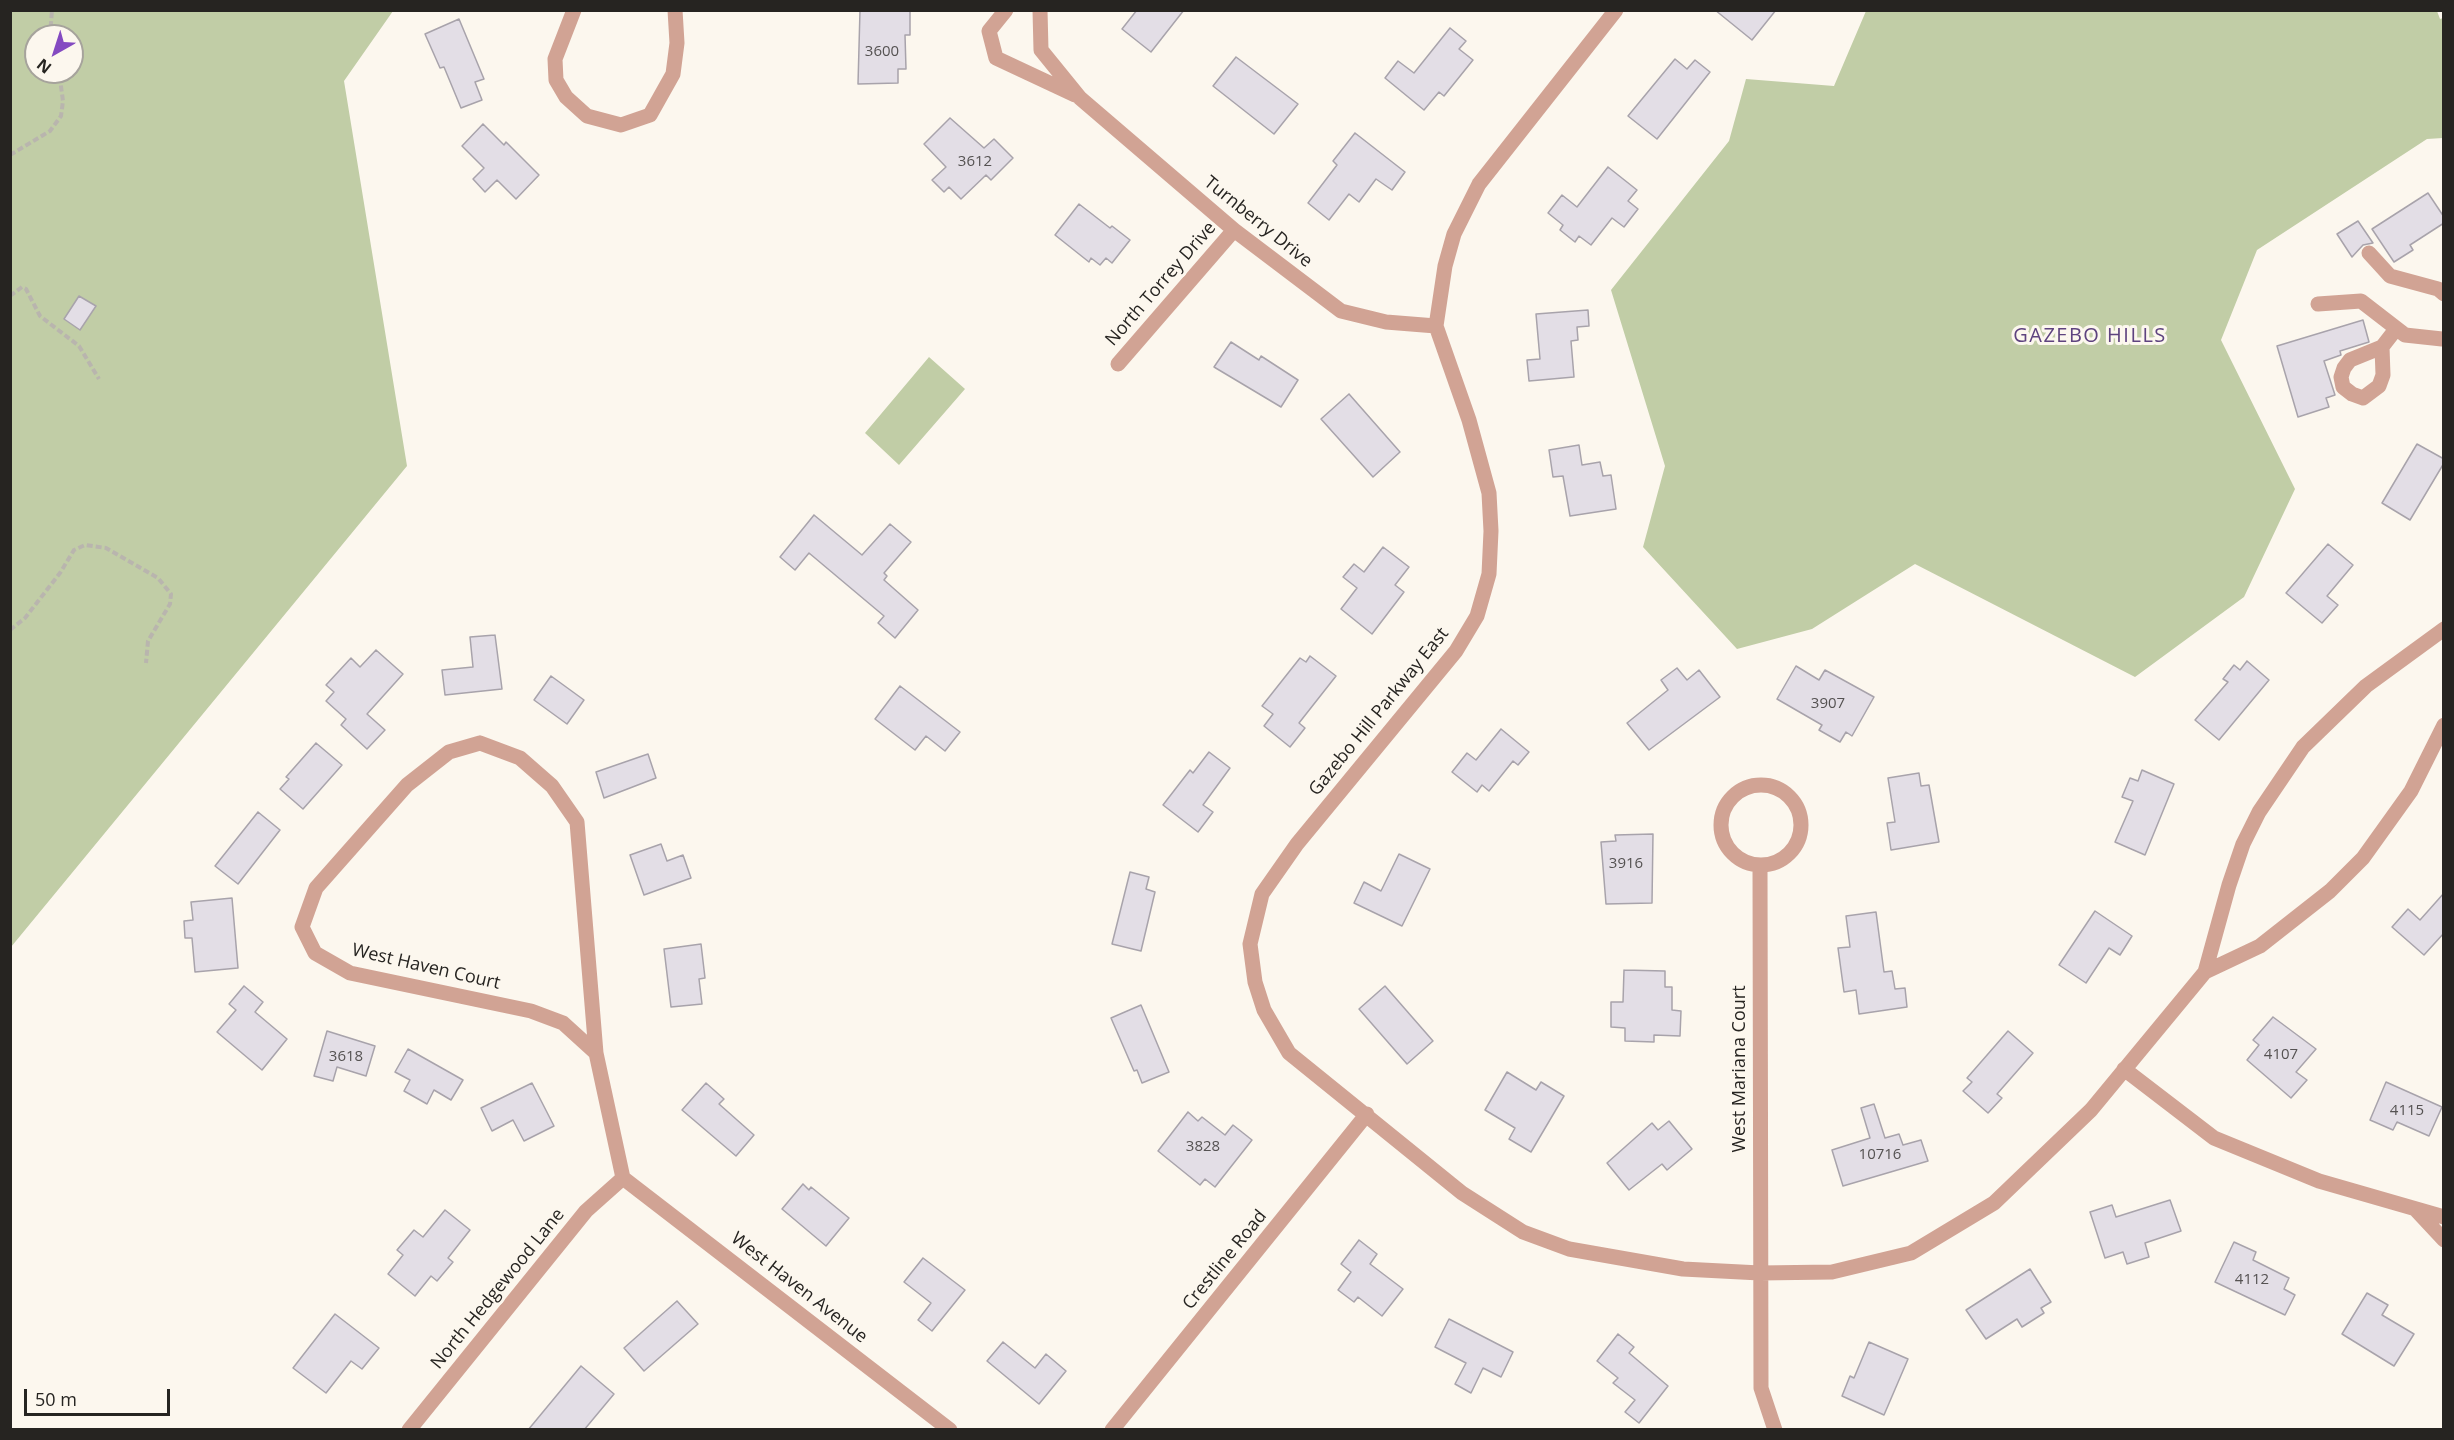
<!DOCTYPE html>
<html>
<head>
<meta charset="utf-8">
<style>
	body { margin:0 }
	#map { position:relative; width:2454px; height:1440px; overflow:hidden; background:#fcf7ee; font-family:"Open Sans",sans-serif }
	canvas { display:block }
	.frame { position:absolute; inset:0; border:12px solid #262421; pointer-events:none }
	.north { position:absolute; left:24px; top:24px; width:60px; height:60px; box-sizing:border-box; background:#fcf7ee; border:2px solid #a6a39c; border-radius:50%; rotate:219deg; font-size:16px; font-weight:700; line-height:24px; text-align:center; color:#262421 }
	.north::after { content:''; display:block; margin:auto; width:21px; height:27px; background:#844ac1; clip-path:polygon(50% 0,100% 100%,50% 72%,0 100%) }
	.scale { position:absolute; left:24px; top:1389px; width:146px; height:27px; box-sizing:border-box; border:3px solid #262421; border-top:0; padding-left:8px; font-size:18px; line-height:21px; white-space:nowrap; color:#262421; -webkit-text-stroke:4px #fcf7ee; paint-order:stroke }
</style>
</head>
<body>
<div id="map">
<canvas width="2454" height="1440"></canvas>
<div class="frame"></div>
<div class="north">N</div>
<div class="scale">50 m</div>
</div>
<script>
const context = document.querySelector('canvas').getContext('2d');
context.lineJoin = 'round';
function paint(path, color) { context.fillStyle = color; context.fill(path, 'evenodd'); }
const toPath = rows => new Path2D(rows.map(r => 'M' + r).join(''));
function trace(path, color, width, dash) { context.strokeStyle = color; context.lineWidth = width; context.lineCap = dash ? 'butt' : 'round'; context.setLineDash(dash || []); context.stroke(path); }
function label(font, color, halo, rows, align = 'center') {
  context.font = font + ' "Open Sans",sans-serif'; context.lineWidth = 6; context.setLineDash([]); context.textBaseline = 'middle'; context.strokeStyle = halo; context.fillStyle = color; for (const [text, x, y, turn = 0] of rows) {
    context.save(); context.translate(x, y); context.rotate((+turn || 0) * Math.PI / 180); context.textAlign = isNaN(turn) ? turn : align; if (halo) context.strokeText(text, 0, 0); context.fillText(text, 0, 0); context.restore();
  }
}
paint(toPath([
	[11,11,393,11,344,81,407,466,11,947],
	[36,36,72,36,72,72,36,72],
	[2437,11,2440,19,2443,18,2443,138,2427,139,2257,250,2221,340,2295,489,2244,597,2135,677,1915,564,1812,629,1737,649,1643,547,1665,466,1611,290,1729,141,1746,79,1834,86,1866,11],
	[929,357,965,389,899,465,865,433]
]), '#c1cda6');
const building = toPath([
	[860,10,910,11,910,35,905,35,906,69,898,69,898,83,858,84,860,10],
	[1137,10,1184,10,1151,52,1122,29,1137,10],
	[1715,10,1776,10,1752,40,1715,10],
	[459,19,484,79,475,82,482,100,461,108,444,67,440,68,425,34,459,19],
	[1450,28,1466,41,1459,49,1473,60,1444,96,1439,92,1424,110,1385,78,1398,61,1414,73,1450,28],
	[1236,57,1298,104,1274,134,1213,86,1236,57],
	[1675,59,1687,69,1695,60,1710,72,1657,139,1628,116,1675,59],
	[950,118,984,148,994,139,1013,158,991,180,986,175,961,199,949,187,944,192,932,180,946,167,924,144,950,118],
	[483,124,504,145,506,142,539,175,516,199,497,180,485,192,473,179,484,168,462,146,483,124],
	[1355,133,1405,172,1392,190,1376,179,1359,202,1349,194,1329,220,1308,203,1337,165,1333,161,1355,133],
	[1608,167,1637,190,1628,201,1638,209,1624,227,1612,218,1591,245,1579,236,1575,242,1560,230,1563,225,1548,213,1562,195,1577,207,1608,167],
	[2428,193,2444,217,2444,223,2410,245,2413,250,2394,262,2372,229,2428,193],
	[1079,204,1110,228,1112,226,1130,240,1112,263,1106,258,1100,265,1091,258,1089,262,1055,235,1079,204],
	[2358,221,2373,243,2363,245,2352,257,2337,234,2358,221],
	[79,296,96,306,80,330,64,319,79,296],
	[1588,310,1589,326,1577,327,1578,340,1571,341,1574,377,1529,381,1527,360,1540,359,1536,314,1588,310],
	[2363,320,2369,342,2340,351,2341,355,2324,361,2335,395,2326,398,2329,407,2298,417,2277,346,2363,320],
	[1231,342,1259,360,1261,356,1298,380,1281,407,1214,367,1231,342],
	[1349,394,1400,452,1373,477,1321,419,1349,394],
	[2417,444,2444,459,2444,463,2410,520,2382,503,2417,444],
	[1579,445,1582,465,1600,462,1603,476,1611,475,1616,509,1570,516,1563,476,1553,477,1549,450,1579,445],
	[814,515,862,555,890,524,911,542,884,573,887,576,884,580,918,610,895,638,878,623,884,616,809,553,795,570,780,557,814,515],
	[2328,544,2353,565,2327,596,2338,605,2322,623,2286,593,2328,544],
	[1383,547,1409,567,1395,585,1404,592,1372,634,1341,609,1357,588,1343,577,1354,564,1364,572,1383,547],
	[495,635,502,689,445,695,442,670,473,667,470,637,495,635],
	[376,650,403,674,367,714,385,730,367,749,341,725,346,719,326,701,334,692,326,685,351,658,360,667,376,650],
	[1310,656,1336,676,1299,723,1305,728,1290,747,1264,726,1273,714,1262,706,1300,658,1306,662,1310,656],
	[2247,661,2269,680,2219,740,2195,720,2228,682,2223,679,2234,665,2240,670,2247,661],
	[1796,666,1819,680,1825,670,1874,697,1852,736,1846,732,1840,742,1819,730,1822,725,1777,699,1796,666],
	[1677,668,1687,680,1699,670,1720,697,1649,750,1627,723,1668,690,1661,680,1677,668],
	[551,676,584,700,567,724,534,700,551,676],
	[900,686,960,732,945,751,926,736,915,750,875,719,900,686],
	[1501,729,1529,752,1518,765,1513,761,1489,791,1482,785,1477,792,1452,772,1467,753,1476,760,1501,729],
	[316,743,342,765,303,809,280,789,289,779,286,777,316,743],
	[1209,752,1230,768,1203,805,1213,812,1198,832,1163,805,1190,770,1193,773,1209,752],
	[648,754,656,778,604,798,596,772,648,754],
	[2142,770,2174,784,2145,855,2115,842,2133,801,2122,797,2130,778,2138,781,2142,770],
	[1919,773,1921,786,1929,785,1939,842,1891,850,1887,823,1895,822,1888,778,1919,773],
	[258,812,280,830,238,884,215,866,258,812],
	[1653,834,1652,903,1606,904,1601,842,1616,841,1615,835,1653,834],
	[661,844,667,861,683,855,691,878,644,895,630,855,661,844],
	[1399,854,1430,869,1402,926,1354,903,1364,882,1381,891,1399,854],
	[1130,872,1149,877,1146,889,1155,892,1141,951,1112,944,1130,872],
	[2444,893,2444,933,2424,955,2392,927,2408,909,2420,920,2444,893],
	[232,898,238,968,195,972,192,938,185,938,184,921,193,920,191,902,232,898],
	[2095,911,2132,936,2120,955,2109,948,2086,983,2059,965,2095,911],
	[1876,912,1884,972,1892,971,1895,989,1905,988,1907,1007,1859,1014,1856,990,1844,992,1838,948,1850,947,1846,916,1876,912],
	[701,944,705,978,699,979,702,1004,671,1007,664,949,701,944],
	[1624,970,1665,971,1665,987,1672,987,1672,1010,1681,1011,1680,1036,1654,1035,1654,1042,1625,1041,1625,1028,1611,1027,1611,1002,1623,1002,1624,970],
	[244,986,263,1002,255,1012,287,1039,262,1070,217,1032,236,1010,229,1004,244,986],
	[1385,986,1433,1041,1407,1064,1359,1009,1385,986],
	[1141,1005,1169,1072,1142,1083,1137,1070,1134,1071,1111,1018,1141,1005],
	[2273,1017,2316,1049,2296,1072,2307,1080,2291,1098,2247,1060,2259,1045,2253,1040,2273,1017],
	[327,1031,375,1046,366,1076,337,1067,333,1081,314,1076,327,1031],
	[2008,1031,2033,1053,1997,1094,2002,1098,1988,1113,1963,1091,1972,1082,1967,1078,2008,1031],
	[408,1049,463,1080,451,1100,434,1090,427,1104,404,1091,410,1080,395,1072,408,1049],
	[1507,1072,1536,1090,1541,1082,1564,1096,1531,1152,1509,1139,1515,1128,1485,1110,1507,1072],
	[2386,1082,2442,1107,2429,1136,2397,1122,2393,1130,2370,1120,2386,1082],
	[532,1083,554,1126,524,1141,513,1120,492,1131,481,1108,532,1083],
	[706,1083,724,1099,719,1104,754,1135,736,1156,682,1110,706,1083],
	[1874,1104,1885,1138,1899,1134,1903,1145,1921,1140,1928,1161,1843,1186,1832,1150,1870,1138,1861,1108,1874,1104],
	[1188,1112,1198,1121,1202,1117,1225,1135,1233,1125,1252,1140,1215,1187,1205,1179,1200,1185,1158,1151,1188,1112],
	[1669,1121,1692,1149,1667,1170,1662,1164,1629,1190,1607,1163,1652,1123,1658,1130,1669,1121],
	[803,1184,809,1190,811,1187,849,1218,826,1246,782,1209,803,1184],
	[2170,1200,2181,1231,2145,1243,2149,1257,2127,1264,2123,1252,2105,1258,2090,1212,2112,1205,2116,1217,2170,1200],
	[445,1210,470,1230,448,1258,453,1262,437,1281,431,1276,415,1296,388,1274,403,1255,397,1250,414,1230,423,1237,445,1210],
	[1359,1240,1377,1254,1370,1264,1403,1289,1382,1316,1358,1297,1354,1302,1338,1290,1351,1272,1341,1264,1359,1240],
	[2234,1242,2256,1252,2253,1260,2289,1278,2284,1289,2295,1295,2285,1315,2215,1282,2234,1242],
	[923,1258,965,1290,932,1331,918,1320,931,1303,904,1282,923,1258],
	[2030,1269,2051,1302,2041,1308,2044,1313,2022,1327,2017,1319,1986,1339,1966,1310,2030,1269],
	[2367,1293,2388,1305,2382,1315,2414,1334,2394,1366,2342,1334,2367,1293],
	[677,1301,698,1324,644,1371,624,1348,677,1301],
	[335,1314,379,1348,362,1369,351,1361,326,1393,293,1368,335,1314],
	[1449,1319,1513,1352,1501,1377,1483,1368,1471,1393,1455,1384,1466,1363,1435,1347,1449,1319],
	[1618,1334,1634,1347,1629,1353,1668,1386,1639,1423,1625,1412,1635,1400,1613,1383,1618,1378,1597,1361,1618,1334],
	[1003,1342,1035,1368,1046,1354,1066,1371,1039,1404,987,1361,1003,1342],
	[1869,1342,1908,1359,1884,1415,1842,1396,1850,1376,1854,1378,1869,1342],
	[581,1366,614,1394,584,1430,528,1430,581,1366]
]);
paint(building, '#e3dee6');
trace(building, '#a8a3ab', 1.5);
trace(toPath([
	[50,36,52,10],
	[10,155,50,131,61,116,63,101,59,72],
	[10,296,22,287,26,289,40,316,79,346,99,379],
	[10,630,25,618,60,573,74,550,85,545,106,548,158,578,171,594,170,604,148,641,146,663]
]), '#b9b5ae', 4, [6, 3]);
trace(toPath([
	[574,10,555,59,556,80,566,97,587,116,621,125,650,115,673,74,677,43,675,10],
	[1006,10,989,31,996,58,1075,95],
	[1040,10,1041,50,1080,98,1234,230,1341,311,1386,322,1436,326],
	[1616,10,1479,184,1454,234,1445,266,1436,326,1469,420,1489,493,1491,531,1489,574,1477,616,1456,651,1297,844,1262,894,1250,944,1255,982,1264,1010,1289,1053,1462,1193,1523,1232,1569,1249,1683,1269,1760,1273,1832,1272,1911,1253,1994,1203,2091,1110,2205,972,2229,885,2243,844,2259,812,2303,747,2366,686,2444,629],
	[2369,253,2390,276,2438,289,2444,294],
	[2318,304,2361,301,2405,335,2442,339],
	[2382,347,2383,375,2379,386,2363,398,2352,394,2343,387,2341,377,2344,368,2350,360,2382,347,2396,329],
	[1118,364,1234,230],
	[480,743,520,758,552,786,577,822,596,1053,563,1023,531,1011,350,973,315,953,302,927,316,888,407,785,449,752,480,743],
	'1721 825a40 40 0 1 1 80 0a40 40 0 1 1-80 0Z',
	[1760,865,1761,1388,1775,1430],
	[2205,972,2260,946,2330,891,2363,858,2411,791,2444,725],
	[596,1053,623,1178],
	[2124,1069,2214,1138,2319,1181,2444,1217],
	[623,1178,950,1430],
	[2416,1210,2444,1240],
	[409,1430,586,1211,623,1178],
	[1112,1430,1367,1114]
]), '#d1a394', 15);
label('15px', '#555252', null, [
	["3600",882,52],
	["3612",975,162],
	["3907",1828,704],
	["3916",1626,864],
	["4107",2281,1055],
	["3618",346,1057],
	["4115",2407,1111],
	["3828",1203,1147],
	["10716",1880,1155],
	["4112",2252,1280]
]);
label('18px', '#262421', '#fcf7ee', [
	["Turnberry Drive",1258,222,39],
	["North Torrey Drive",1161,284,-49],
	["Gazebo Hill Parkway East",1379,712,-51],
	["West Haven Court",426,967,13],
	["West Mariana Court",1740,1069,-90],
	["Crestline Road",1225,1260,-51],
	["West Haven Avenue",799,1288,38],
	["North Hedgewood Lane",498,1289,-51]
]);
context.letterSpacing = '1.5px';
label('20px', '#5e437f', '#fcf7ee', [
	["GAZEBO HILLS",2090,336]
]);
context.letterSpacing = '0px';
</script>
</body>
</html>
